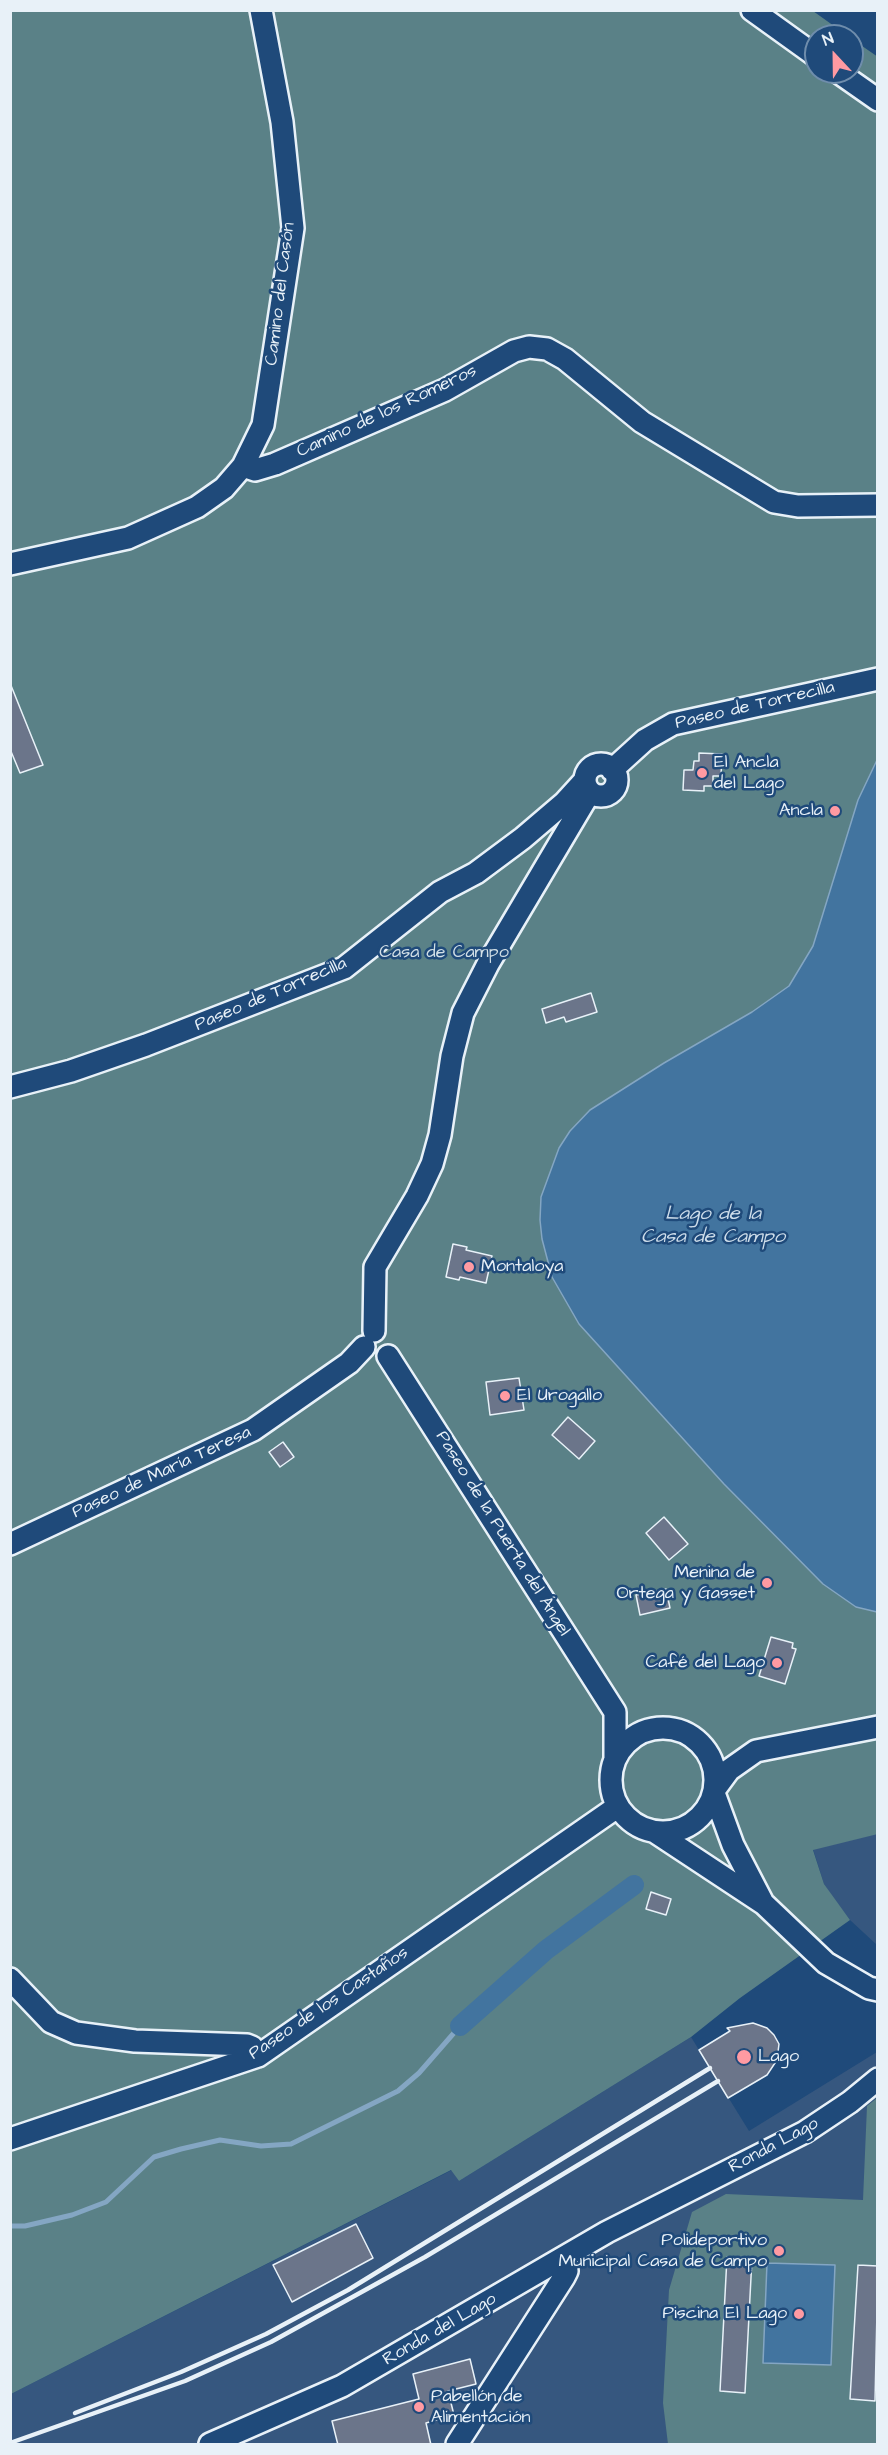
<!DOCTYPE html>
<html>
<head>
<meta charset="utf-8">
<style>
	body { margin:0 }
	#map { position:relative; width:888px; height:2455px; overflow:hidden; background:#1f4a7a; font-family:"Architects Daughter",sans-serif }
	canvas { display:block }
	.frame { position:absolute; inset:0; border:12px solid #e8f1f8; pointer-events:none }
	.north { position:absolute; left:804px; top:24px; width:60px; height:60px; box-sizing:border-box; background:#1f4a7a; border:2px solid #6f8dac; border-radius:50%; rotate:338deg; font-size:16px; font-weight:700; line-height:24px; text-align:center; color:#e8f1f8 }
	.north::after { content:''; display:block; margin:auto; width:21px; height:27px; background:#ff9aa2; clip-path:polygon(50% 0,100% 100%,50% 72%,0 100%) }
</style>
</head>
<body>
<div id="map">
<canvas width="888" height="2455"></canvas>
<div class="frame"></div>
<div class="north">N</div>
</div>
<script>
const context = document.querySelector('canvas').getContext('2d');
context.lineJoin = 'round';
function paint(path, color) { context.fillStyle = color; context.fill(path, 'evenodd'); }
const toPath = rows => new Path2D(rows.map(r => 'M' + r).join(''));
function trace(path, color, width, dash) { context.strokeStyle = color; context.lineWidth = width; context.lineCap = dash ? 'butt' : 'round'; context.setLineDash(dash || []); context.stroke(path); }
function label(font, color, halo, rows, align = 'center') {
  context.font = font + ' "Architects Daughter",sans-serif'; context.lineWidth = 5; context.setLineDash([]); context.textBaseline = 'middle'; context.strokeStyle = halo; context.fillStyle = color; for (const [text, x, y, turn = 0] of rows) {
    context.save(); context.translate(x, y); context.rotate((+turn || 0) * Math.PI / 180); context.textAlign = isNaN(turn) ? turn : align; if (halo) context.strokeText(text, 0, 0); context.fillText(text, 0, 0); context.restore();
  }
}
paint(toPath([
	[877,1834,877,1945,850,1920,831,1895,824,1884,813,1849],
	[691,2037,749,2131,877,2052,877,2444,11,2444,11,2394,452,2170,459,2181]
]), '#36577f');
paint(toPath([
	[11,11,813,11,848,36,816,36,816,72,852,72,852,39,878,57,878,1834,813,1850,824,1884,850,1920,740,1998,691,2037,459,2181,451,2170,11,2394],
	[877,2098,877,2444,668,2444,663,2403,669,2290,692,2212,726,2194,863,2200,867,2106]
]), '#5a8187');
const water = toPath([
	[877,760,877,1612,856,1607,823,1584,724,1484,579,1324,552,1277,542,1239,540,1220,541,1197,559,1148,570,1131,590,1110,664,1063,752,1012,789,986,813,946,858,800,877,760],
	[767,2263,835,2265,831,2365,763,2363,767,2263]
]);
paint(water, '#42749f');
trace(water, '#84a6c3', 1.5);
trace(toPath([
	[10,2226,25,2226,72,2215,106,2202,154,2157,181,2149,220,2140,261,2146,291,2144,398,2091,419,2073,460,2026]
]), '#84a6c3', 5);
trace(toPath([
	[460,2026,546,1950,634,1885]
]), '#42749f', 20);
const building = toPath([
	[10,683,43,765,20,773,10,749,10,683],
	[699,753,722,754,721,776,713,776,713,786,704,786,704,791,683,790,684,770,693,770,694,761,699,761,699,753],
	[591,993,597,1012,566,1022,564,1017,546,1023,542,1009,591,993],
	[453,1244,467,1247,466,1250,492,1256,486,1283,460,1277,459,1280,446,1277,453,1244],
	[519,1378,524,1410,490,1415,486,1382,519,1378],
	[568,1417,595,1441,579,1459,552,1435,568,1417],
	[283,1442,294,1457,280,1467,269,1452,283,1442],
	[664,1517,688,1544,669,1560,646,1533,664,1517],
	[666,1589,670,1608,640,1615,636,1595,666,1589],
	[771,1637,793,1643,792,1648,796,1649,785,1684,759,1676,771,1637],
	[651,1892,671,1899,666,1915,646,1909,651,1892],
	[753,2023,767,2028,774,2035,779,2044,777,2060,767,2075,728,2098,699,2050,730,2031,727,2028,753,2023],
	[356,2224,373,2258,292,2302,273,2265,356,2224],
	[727,2257,752,2258,745,2393,720,2391,727,2257],
	[858,2265,878,2266,875,2401,850,2399,858,2265],
	[470,2359,476,2384,448,2391,454,2415,426,2423,431,2445,338,2445,332,2421,419,2399,413,2374,470,2359]
]);
paint(building, '#6b758a');
trace(building, '#e8f1f8', 1.5);
const street = toPath([
	[752,10,816,56],
	[838,72,878,100],
	[243,466,255,470,275,464,445,390,514,351,529,347,547,349,565,359,642,422,774,502,798,506,878,505],
	[10,564,128,538,197,507,224,488,243,466,263,425,293,228,282,122,261,10],
	'585 780a16 16 0 1 1 32 0a16 16 0 1 1-32 0Z',
	[612,770,645,740,673,724,878,679],
	[10,1087,71,1071,146,1045,344,968,440,892,476,873,523,838,564,803,585,780],
	[374,1331,375,1267,417,1196,432,1164,440,1135,452,1056,463,1013,488,964,590,792],
	[388,1356,615,1712,615,1757],
	[10,1544,253,1430,349,1363,364,1347],
	'611 1780a52 52 0 1 1 104 0a52 52 0 1 1-104 0Z',
	[715,1789,729,1770,756,1751,878,1727],
	[714,1793,733,1845,762,1901],
	[655,1832,764,1904,826,1963,869,1988,878,1990],
	[10,1979,51,2022,76,2033,135,2041,247,2045,252,2047,258,2056],
	[10,2139,258,2056,617,1807],
	[210,2444,342,2386,607,2232,805,2132,850,2102,878,2079],
	[457,2444,564,2277,567,2271,562,2260]
]);
trace(street, '#e8f1f8', 26);
trace(street, '#1f4a7a', 21);
trace(toPath([
	[75,2413,181,2372,266,2334,348,2290,710,2068],
	[10,2443,185,2381,271,2342,425,2257,718,2081]
]), '#e8f1f8', 4.5);
for (const [x, y, r, color] of [
	[702,773,6,"#ff9aa2"],
	[835,811,6,"#ff9aa2"],
	[469,1267,6,"#ff9aa2"],
	[505,1396,6,"#ff9aa2"],
	[767,1583,6,"#ff9aa2"],
	[777,1663,6,"#ff9aa2"],
	[744,2057,8,"#ff9aa2"],
	[779,2251,6,"#ff9aa2"],
	[799,2314,6,"#ff9aa2"],
	[419,2407,6,"#ff9aa2"]
]) { const dot = new Path2D(); dot.arc(x, y, r, 0, 2 * Math.PI); context.fillStyle = color; context.fill(dot); trace(dot, '#1f4a7a', 2); }
label('18px', '#e8f1f8', '#1f4a7a', [
	["Camino del Casón",281,294,-83],
	["Camino de los Romeros",387,412,-25],
	["Paseo de Torrecilla",755,706,-13],
	["Paseo de Torrecilla",271,995,-23],
	["Paseo de María Teresa",162,1473,-25],
	["Paseo de la Puerta del Ángel",502,1534,58],
	["Paseo de los Castaños",329,2004,-34],
	["Ronda Lago",774,2146,-28],
	["Ronda del Lago",440,2330,-30]
]);
label('18px', '#e8f1f8', '#1f4a7a', [
	["El Ancla",714,763],
	["del Lago",714,784],
	["Ancla",823,811,"right"],
	["Montaloya",481,1267],
	["El Urogallo",517,1396],
	["Menina de",755,1573,"right"],
	["Ortega y Gasset",755,1594,"right"],
	["Café del Lago",765,1663,"right"],
	["Lago",758,2057],
	["Polideportivo",767,2241,"right"],
	["Municipal Casa de Campo",767,2262,"right"],
	["Piscina El Lago",787,2314,"right"],
	["Pabellón de",431,2397],
	["Alimentación",431,2418]
], 'left');
label('18px', '#d3e0e7', '#1f4a7a', [
	["Casa de Campo",444,953]
]);
label('italic 20px', '#cfdeeb', '#1f4a7a', [
	["Lago de la",713,1215],
	["Casa de Campo",713,1238]
]);
</script>
</body>
</html>
